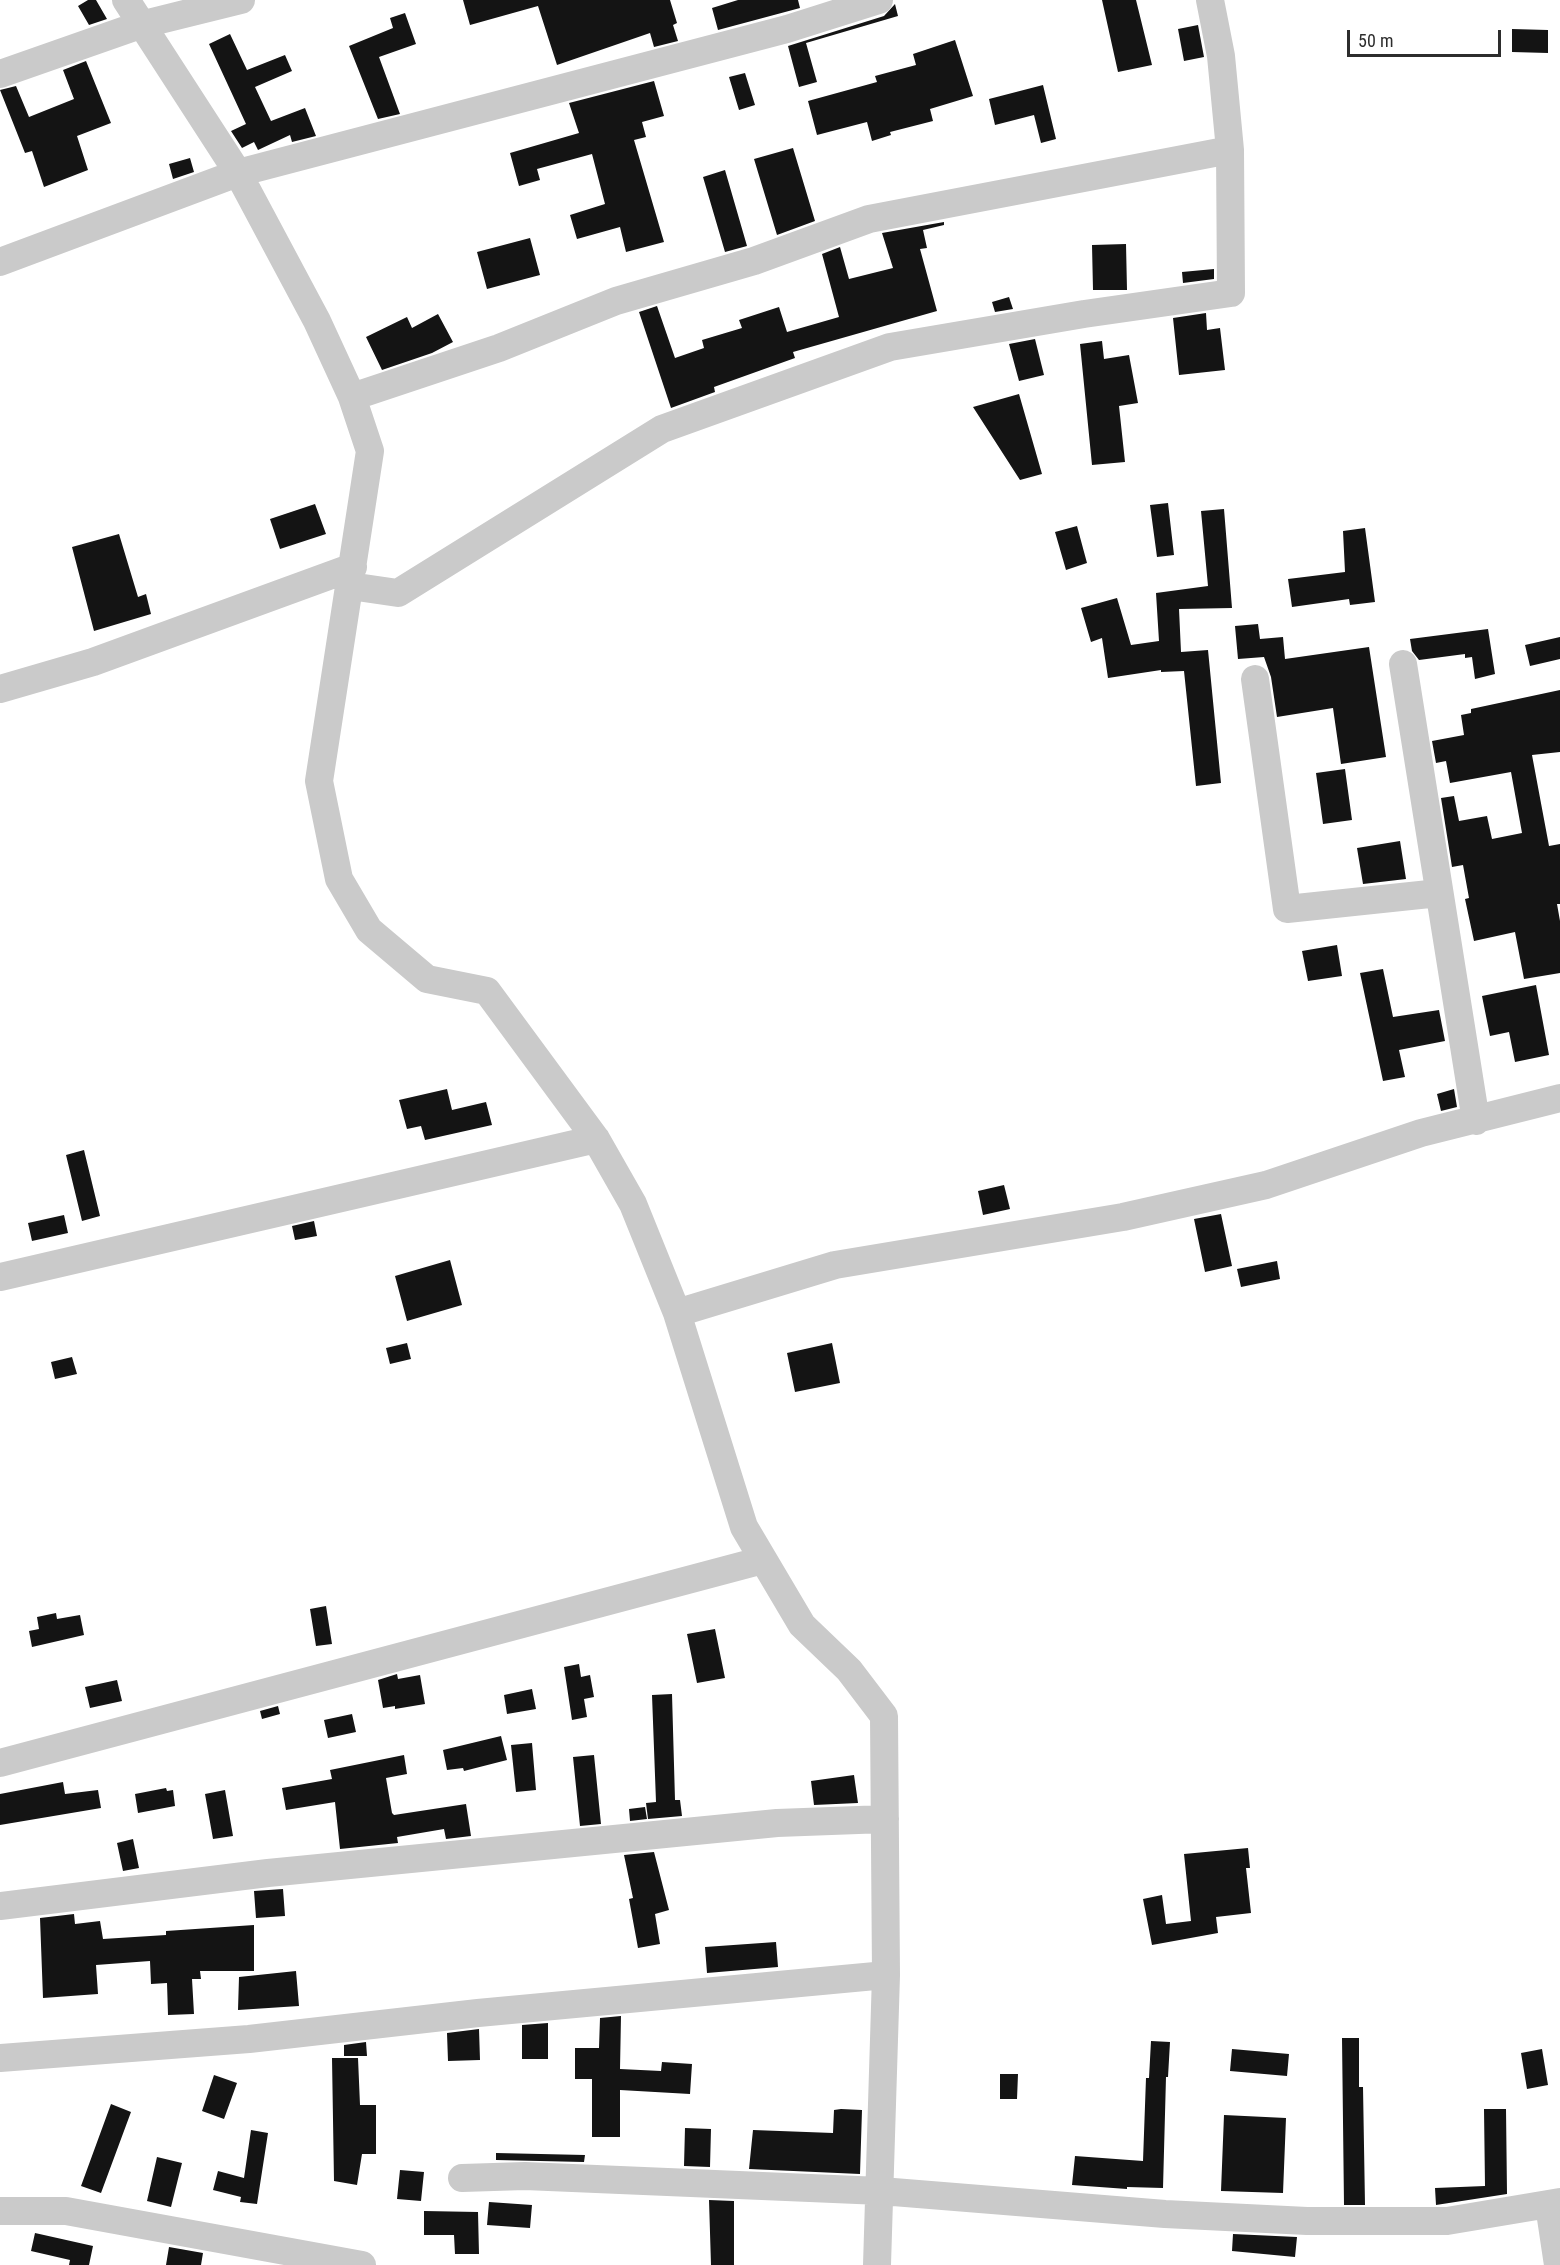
<!DOCTYPE html>
<html>
<head>
<meta charset="utf-8">
<style>
	body { margin:0 }
	#map { position:relative; width:1560px; height:2265px; overflow:hidden; background:#fff; font-family:"Roboto Condensed",sans-serif }
	canvas { display:block }
	.scale { position:absolute; left:1347px; top:30px; width:154px; height:27px; box-sizing:border-box; border:3px solid #2d2d2d; border-top:0; padding-left:8px; font-size:18px; line-height:21px; white-space:nowrap; color:#2d2d2d; -webkit-text-stroke:4px #fff; paint-order:stroke }
</style>
</head>
<body>
<div id="map">
<canvas width="1560" height="2265"></canvas>
<div class="scale">50 m</div>
</div>
<script>
const context = document.querySelector('canvas').getContext('2d');
context.lineJoin = 'round';
function paint(path, color) { context.fillStyle = color; context.fill(path, 'evenodd'); }
const toPath = rows => new Path2D(rows.map(r => 'M' + r).join(''));
function trace(path, color, width, dash) { context.strokeStyle = color; context.lineWidth = width; context.lineCap = dash ? 'butt' : 'round'; context.setLineDash(dash || []); context.stroke(path); }
paint(toPath([
	[88,0,96,0,107,19,89,25,78,6],
	[463,0,670,0,677,23,673,25,678,41,654,47,650,33,557,65,538,6,470,25],
	[738,0,798,0,800,8,718,30,712,8],
	[1102,0,1136,0,1152,65,1118,72],
	[895,4,898,16,806,43,817,82,799,87,788,46,884,16],
	[405,13,416,44,379,57,400,114,378,119,349,46,393,28,390,18],
	[1198,25,1204,57,1184,61,1178,29],
	[1512,29,1548,30,1548,53,1512,52],
	[230,34,247,70,285,55,292,71,255,87,271,121,305,108,316,136,292,142,290,135,258,150,254,142,242,148,231,131,246,124,209,44],
	[955,40,973,96,930,109,933,121,890,132,891,135,872,141,867,122,817,135,808,101,877,82,875,76,916,65,913,54],
	[86,61,111,123,77,136,88,170,44,187,32,151,25,153,0,90,16,86,29,117,74,99,63,70],
	[745,73,755,105,739,110,729,77],
	[654,81,664,116,642,122,646,137,634,140,664,242,626,252,620,227,577,239,570,215,605,204,592,154,537,169,540,180,519,186,510,153,579,133,569,103],
	[1043,85,1056,139,1041,143,1034,115,995,125,989,99],
	[793,148,815,221,777,235,754,159],
	[190,158,194,172,173,179,169,164],
	[725,170,747,246,725,252,703,177],
	[944,222,944,225,923,230,927,248,920,249,937,311,793,352,795,358,714,387,715,392,671,408,639,312,657,306,675,358,704,348,702,340,742,328,739,320,779,307,787,332,839,317,822,254,840,247,849,279,893,268,882,233],
	[530,238,540,275,487,289,477,252],
	[1126,244,1127,290,1093,290,1092,245],
	[1214,269,1214,279,1183,283,1182,272],
	[1009,297,1013,309,995,312,992,302],
	[1206,313,1207,330,1220,328,1225,370,1179,375,1173,318],
	[438,314,453,342,432,353,382,370,366,337,407,317,412,328],
	[1035,339,1044,375,1019,381,1009,344],
	[1102,341,1104,359,1129,355,1138,403,1119,406,1125,462,1092,465,1080,344],
	[1019,394,1042,474,1020,480,973,407],
	[1168,503,1174,555,1157,557,1150,505],
	[315,504,326,534,280,549,270,519],
	[1224,509,1232,608,1179,609,1181,652,1208,650,1221,783,1196,786,1184,671,1161,672,1161,670,1108,678,1102,638,1091,642,1081,608,1117,598,1131,645,1159,641,1156,593,1208,586,1201,511],
	[1077,526,1087,563,1066,570,1055,532],
	[1365,528,1375,602,1350,605,1349,599,1292,607,1288,579,1345,572,1343,531],
	[119,534,138,597,146,594,151,614,94,631,72,547],
	[1258,624,1260,639,1283,637,1285,659,1369,647,1386,757,1341,764,1333,708,1277,717,1271,677,1264,657,1238,659,1235,626],
	[1488,629,1495,674,1475,679,1472,657,1465,658,1465,654,1419,660,1412,651,1410,639],
	[1560,637,1560,659,1530,666,1525,645],
	[1560,690,1560,752,1532,755,1549,846,1560,844,1560,904,1557,904,1560,921,1560,973,1524,979,1515,932,1474,941,1465,899,1469,898,1463,865,1452,867,1441,798,1454,796,1459,821,1487,816,1492,839,1522,833,1511,772,1450,783,1446,761,1436,763,1432,741,1464,735,1461,715,1471,713,1471,709],
	[1345,769,1352,820,1323,824,1316,773],
	[1400,841,1406,879,1363,884,1357,848],
	[1337,945,1342,976,1308,981,1302,951],
	[1383,969,1393,1017,1439,1010,1445,1041,1399,1050,1405,1077,1383,1081,1360,973],
	[1536,985,1549,1055,1515,1062,1509,1032,1490,1036,1482,996],
	[447,1089,452,1110,486,1102,492,1125,425,1140,421,1126,407,1129,399,1100],
	[1454,1089,1457,1107,1441,1111,1437,1094],
	[84,1150,100,1216,82,1221,66,1155],
	[1004,1185,1010,1209,983,1215,978,1191],
	[1221,1214,1232,1266,1205,1272,1194,1219],
	[64,1215,68,1233,32,1241,28,1223],
	[314,1221,317,1236,295,1240,292,1226],
	[450,1260,462,1305,407,1321,395,1276],
	[1277,1261,1280,1279,1241,1287,1237,1269],
	[407,1343,411,1359,390,1364,386,1348],
	[832,1343,840,1383,795,1392,787,1353],
	[72,1357,77,1374,55,1379,51,1362],
	[326,1606,332,1644,316,1646,310,1609],
	[56,1613,57,1619,80,1615,84,1635,32,1647,29,1631,39,1629,37,1617],
	[715,1629,725,1678,697,1683,687,1634],
	[579,1664,581,1677,590,1675,594,1697,584,1699,587,1717,572,1720,564,1667],
	[397,1674,398,1679,420,1675,425,1704,395,1709,395,1706,383,1708,378,1680],
	[117,1680,122,1701,90,1708,85,1687],
	[532,1689,536,1709,507,1714,504,1695],
	[672,1694,675,1800,680,1800,682,1816,648,1819,646,1803,656,1802,652,1695],
	[278,1706,280,1714,262,1719,260,1711],
	[352,1714,356,1732,328,1738,324,1720],
	[501,1736,507,1760,464,1771,463,1768,447,1770,443,1750],
	[532,1743,536,1790,516,1792,511,1745],
	[404,1755,407,1774,386,1778,392,1813,394,1815,466,1804,471,1836,446,1839,444,1829,397,1837,398,1843,340,1849,335,1802,286,1810,282,1788,332,1779,330,1770],
	[594,1755,601,1824,580,1826,573,1757],
	[854,1775,858,1803,814,1805,811,1781],
	[63,1782,65,1794,98,1790,101,1808,0,1825,0,1794],
	[166,1788,167,1791,173,1790,175,1806,138,1813,135,1794],
	[225,1790,233,1836,213,1839,205,1794],
	[645,1807,647,1819,630,1821,629,1809],
	[133,1839,139,1868,123,1871,117,1843],
	[1248,1848,1250,1868,1246,1868,1251,1913,1216,1917,1218,1933,1152,1945,1143,1899,1162,1895,1166,1924,1191,1921,1184,1854],
	[654,1852,669,1910,655,1914,660,1944,638,1948,629,1899,633,1898,624,1855],
	[283,1889,285,1916,256,1918,254,1891],
	[74,1914,75,1924,100,1921,103,1939,166,1935,166,1931,254,1925,254,1971,200,1971,201,1979,192,1979,194,2014,168,2015,167,1983,151,1984,150,1961,96,1965,98,1994,43,1998,40,1918],
	[776,1942,778,1967,707,1973,705,1947],
	[296,1971,299,2006,238,2010,239,1977],
	[621,2016,620,2069,661,2071,662,2062,692,2064,690,2094,620,2090,620,2137,592,2137,592,2079,575,2079,575,2048,599,2048,600,2018],
	[548,2023,548,2059,522,2059,522,2025],
	[479,2029,480,2060,448,2061,447,2033],
	[1342,2038,1359,2038,1359,2087,1363,2087,1365,2205,1344,2205],
	[1151,2041,1170,2042,1168,2077,1166,2077,1163,2188,1127,2187,1127,2189,1072,2185,1075,2156,1143,2161,1146,2078,1149,2078],
	[366,2042,367,2056,344,2056,344,2045],
	[1232,2049,1289,2054,1287,2076,1230,2071],
	[1542,2049,1548,2085,1527,2089,1521,2053],
	[332,2058,358,2058,360,2105,376,2105,376,2154,362,2154,357,2185,334,2181],
	[1000,2074,1018,2074,1017,2099,1000,2099],
	[214,2075,237,2083,224,2119,202,2111],
	[111,2104,131,2112,101,2193,81,2186],
	[841,2109,862,2110,860,2174,749,2169,753,2130,833,2133,834,2110],
	[1484,2109,1506,2109,1507,2194,1436,2205,1435,2188,1485,2186],
	[1224,2115,1286,2118,1283,2193,1221,2191],
	[685,2128,711,2129,710,2167,684,2166],
	[251,2130,268,2133,257,2204,240,2202,241,2197,213,2190,218,2171,244,2178],
	[496,2153,585,2155,584,2162,496,2160],
	[157,2157,182,2163,171,2207,147,2201],
	[400,2170,424,2172,421,2201,397,2199],
	[709,2200,734,2201,734,2265,711,2265],
	[489,2202,532,2205,530,2228,487,2225],
	[424,2211,478,2212,479,2254,455,2254,454,2235,424,2235],
	[35,2233,93,2246,89,2265,69,2265,70,2260,31,2251],
	[1233,2234,1297,2237,1295,2257,1232,2251],
	[169,2247,203,2253,201,2265,166,2265]
]), '#141414');
trace(toPath([
	[126,0,238,173,317,321,352,397,370,451,319,781,339,879,369,930,427,979,487,991,596,1139,633,1204,677,1313,744,1527,802,1625,849,1670,884,1716,886,1975,877,2265],
	[0,74,140,25,241,0],
	[0,262,238,173,787,29,879,0],
	[352,397,499,348,616,301,754,261,869,219,1230,150],
	[350,586,398,593,662,429,890,347,1084,314,1231,293,1230,150,1221,56,1210,0],
	[1403,664,1476,1121],
	[1255,679,1287,909,1439,893],
	[0,689,93,662,353,567],
	[0,1277,596,1139],
	[677,1313,835,1265,1123,1217,1266,1185,1421,1133,1560,1098],
	[0,1763,763,1560],
	[0,1906,268,1873,777,1823,885,1819],
	[0,2058,249,2039,478,2013,886,1975],
	[462,2178,525,2176,881,2191,1165,2214,1307,2221,1447,2221,1560,2202],
	[1549,2205,1558,2265],
	[0,2211,66,2211,362,2265]
]), '#cacaca', 28);
</script>
</body>
</html>
